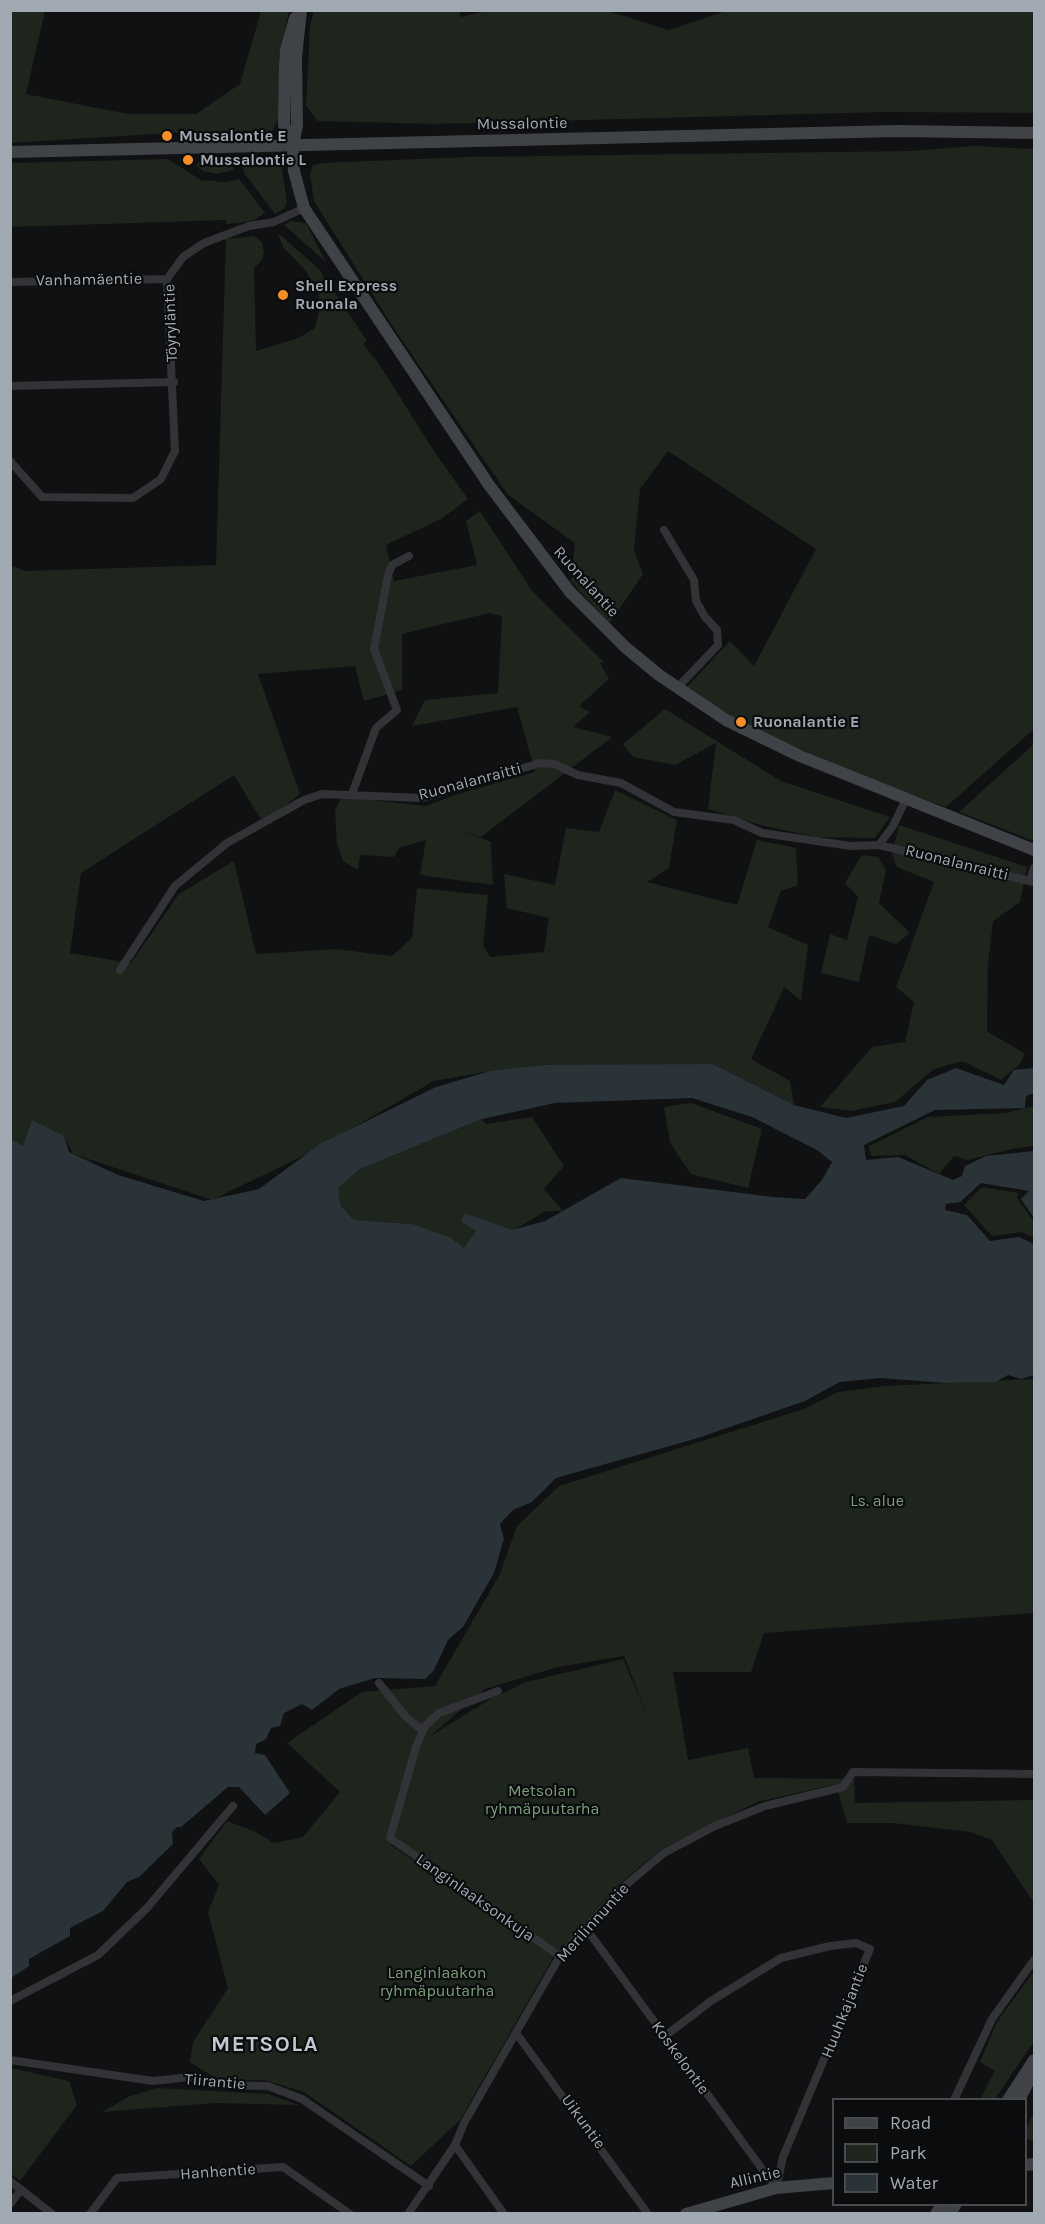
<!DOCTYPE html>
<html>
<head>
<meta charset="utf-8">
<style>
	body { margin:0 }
	#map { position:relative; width:1045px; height:2224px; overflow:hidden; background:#101112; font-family:Karla,sans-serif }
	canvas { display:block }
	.frame { position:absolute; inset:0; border:12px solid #a1aab3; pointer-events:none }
	.legend { position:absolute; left:832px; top:2098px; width:195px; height:108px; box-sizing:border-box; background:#0b0c0d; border:2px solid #474b4f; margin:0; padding:8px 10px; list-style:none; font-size:18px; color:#a1aab3 }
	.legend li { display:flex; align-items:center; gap:12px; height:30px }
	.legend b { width:30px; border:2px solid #474b4f }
</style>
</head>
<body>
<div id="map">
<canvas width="1045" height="2224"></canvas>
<div class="frame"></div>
<ul class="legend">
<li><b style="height:8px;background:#3f4247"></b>Road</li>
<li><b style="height:16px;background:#1d251d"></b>Park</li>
<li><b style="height:16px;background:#293338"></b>Water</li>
</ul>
</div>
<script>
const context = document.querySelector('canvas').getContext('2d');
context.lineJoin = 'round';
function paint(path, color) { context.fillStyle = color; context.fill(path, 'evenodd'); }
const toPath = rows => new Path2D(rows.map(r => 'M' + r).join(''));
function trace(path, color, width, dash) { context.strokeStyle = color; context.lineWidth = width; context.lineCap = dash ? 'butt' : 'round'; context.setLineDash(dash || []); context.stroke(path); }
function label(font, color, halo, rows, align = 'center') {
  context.font = font + ' Karla,sans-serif'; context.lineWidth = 4.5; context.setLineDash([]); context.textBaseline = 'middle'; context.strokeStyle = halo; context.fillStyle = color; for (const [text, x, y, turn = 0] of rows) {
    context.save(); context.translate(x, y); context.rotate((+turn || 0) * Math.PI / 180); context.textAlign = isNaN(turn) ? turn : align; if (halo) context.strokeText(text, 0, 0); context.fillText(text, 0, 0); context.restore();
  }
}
paint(toPath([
	[459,10,461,17,486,11,608,11,669,30,729,10,1034,11,1034,113,884,112,434,124,318,121,306,106,310,26,314,11],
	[10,11,45,11,26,94,128,114,196,114,240,84,261,11,289,11,279,60,280,116,273,130,262,134,202,136,186,132,11,143],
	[974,146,1034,149,1034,729,946,807,884,785,779,740,731,716,686,688,730,641,754,666,816,549,668,451,640,489,634,551,643,574,609,624,571,581,575,543,508,495,395,330,314,201,310,174,313,165,322,163,466,157,910,151],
	[217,157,230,160,234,170,216,174,203,171,196,165,200,160],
	[251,158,275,159,282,168,287,202,284,209,275,214,244,173,241,160],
	[168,159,201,180,225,182,239,179,265,213,253,221,238,223,226,224,226,220,11,227,11,163],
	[291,221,306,223,326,262,284,225],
	[278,233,319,269,367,341,363,344,379,364,436,454,468,499,441,519,386,545,394,581,477,565,466,521,480,511,532,591,604,662,600,663,609,679,579,706,590,712,573,727,612,737,481,837,460,830,491,842,493,885,420,875,426,840,399,848,394,857,360,855,358,870,343,861,337,844,335,810,342,797,426,806,455,795,535,772,517,707,412,726,425,700,498,693,502,616,489,613,402,634,402,690,364,701,355,666,258,674,300,794,263,823,234,775,81,873,70,953,131,963,179,894,234,861,256,954,336,949,392,956,412,938,417,888,488,895,483,945,490,957,544,952,549,918,507,908,504,874,555,885,566,828,599,832,615,790,677,820,669,868,647,882,737,905,757,840,796,848,798,885,781,891,768,927,808,945,801,1001,782,985,784,988,751,1059,790,1081,794,1105,713,1064,490,1071,434,1081,309,1153,212,1200,73,1154,64,1136,32,1120,23,1147,11,1139,10,565,24,571,216,565,226,239,253,236,262,242,264,252,261,261,254,268,256,351,299,338,315,328,319,312,319,295,305,270,283,247],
	[665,709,781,781,890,817,875,838,818,837,764,826,708,809,716,743,675,765,633,757,623,744],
	[1034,744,1034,841,959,812],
	[899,825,1027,867,1020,902,993,921,988,963,987,1031,1025,1054,1019,1065,1001,1080,962,1061,934,1069,895,1102,851,1111,820,1107,872,1047,905,1042,914,1002,896,987,934,882,897,867,892,855],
	[862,855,878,857,886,870,879,903,910,933,896,944,869,935,859,982,821,973,830,934,847,940,858,897,845,883],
	[691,1103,762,1129,748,1188,691,1174,670,1143,664,1107],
	[1034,1106,1034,1146,1012,1149,967,1160,954,1156,939,1174,905,1155,871,1156,869,1146,928,1117,1005,1113],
	[532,1117,564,1166,544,1189,563,1211,546,1211,512,1231,465,1213,476,1231,464,1248,450,1237,413,1224,354,1220,341,1206,338,1188,360,1169,482,1119,486,1124],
	[982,1187,1018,1193,1017,1198,1034,1222,1034,1238,1022,1232,992,1236,964,1205],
	[1034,1379,1034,1613,764,1633,751,1672,673,1672,688,1760,748,1748,754,1778,854,1779,855,1803,1034,1800,1034,1903,992,1840,970,1832,893,1823,847,1823,836,1784,757,1802,662,1849,618,1885,558,1952,394,1836,391,1845,554,1956,460,2120,411,2166,304,2092,264,2080,220,2081,190,2062,193,2042,228,1988,208,1912,219,1885,199,1859,227,1821,256,1832,274,1843,303,1837,340,1792,287,1743,362,1692,435,1686,500,1574,517,1526,559,1486,804,1409,838,1392,884,1386],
	[624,1656,647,1715,623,1659,526,1682,492,1698,429,1737,485,1689,558,1667],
	[1034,1971,1034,2041,995,2099,980,2099,995,2071,980,2062,997,2022],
	[11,2068,69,2081,77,2105,20,2181,11,2174],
	[158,2088,268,2094,299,2105,215,2103,102,2112,130,2096],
	[1034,2113,1034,2141,1032,2141,1026,2138,1026,2128]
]), '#1d251d');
paint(toPath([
	[713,1064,794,1105,846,1118,904,1106,927,1080,956,1068,1004,1085,1014,1070,1034,1068,1034,1093,1026,1096,1025,1108,935,1110,864,1145,866,1160,898,1157,953,1180,962,1176,965,1166,986,1156,1034,1151,1034,1218,1021,1199,1029,1191,981,1183,960,1202,946,1204,945,1210,967,1215,990,1241,1019,1237,1034,1244,1034,1375,1021,1379,1008,1375,996,1382,946,1383,880,1378,840,1382,805,1401,698,1438,556,1478,532,1502,513,1510,500,1524,504,1539,494,1573,463,1627,448,1640,434,1670,425,1679,375,1678,339,1689,312,1710,302,1704,284,1713,280,1726,271,1728,266,1739,256,1744,255,1753,265,1755,290,1793,265,1815,239,1787,228,1787,181,1827,177,1827,172,1832,173,1844,139,1877,127,1882,103,1911,70,1928,70,1936,29,1959,29,1966,11,1978,11,1139,23,1146,32,1120,64,1136,69,1152,118,1175,204,1201,259,1189,320,1144,436,1087,490,1071,544,1065],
	[692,1098,752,1117,817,1150,832,1162,822,1180,805,1199,773,1197,621,1178,545,1221,512,1230,465,1213,461,1221,476,1231,464,1248,450,1237,413,1224,354,1220,341,1206,338,1188,360,1169,482,1119,555,1103]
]), '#293338');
trace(toPath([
	[10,282,167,279],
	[10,386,174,382],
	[10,461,42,497,133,498,161,479,175,451,167,279,183,257,204,243,249,226,274,222,304,208],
	[664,530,694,580,696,601,705,617,717,630,718,645,677,688],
	[352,794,376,728,397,710,374,649,388,575,392,565,409,556],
	[879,845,1034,882],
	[1030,880,1034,868],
	[120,970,175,886,227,843,304,800,322,794,423,798,540,763,554,764,578,775,621,783,674,812,734,820,762,833,851,846,879,845,893,826,906,799],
	[379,1683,405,1716,423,1731],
	[498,1691,439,1713,425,1726,416,1747,390,1838,560,1956],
	[585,1927,776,2188],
	[10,2001,98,1955,147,1908,233,1806],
	[516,2033,648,2214],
	[665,2036,711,2001,781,1958,830,1946,856,1943,870,1949,783,2157,776,2188],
	[10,2060,153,2081,189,2077,219,2085,268,2086,302,2099,429,2186],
	[954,2100,992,2019,1034,1960],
	[455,2145,504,2214],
	[10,2181,52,2214],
	[10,2204,21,2190],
	[90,2214,117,2178,283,2167,350,2214],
	[408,2214,455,2145,464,2123,560,1956,620,1890,664,1853,715,1826,765,1806,843,1787,853,1772,1034,1774]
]), '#313337', 8);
trace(toPath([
	[301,10,296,57,297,125,293,146,294,171,304,208,489,485,570,592,625,647,659,675,726,720,800,756,1034,850],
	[293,145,284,125,285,65,286,50,295,18],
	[10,152,897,131,1034,133],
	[1008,2100,1034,2060],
	[1019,2100,1034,2071],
	[1026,2165,1034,2164],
	[686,2214,776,2188,834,2183],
	[936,2214,942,2204],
	[950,2214,956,2204]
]), '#3f4247', 12);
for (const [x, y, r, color] of [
	[167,136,6,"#f78e23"],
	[188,160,6,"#f78e23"],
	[283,295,6,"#f78e23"],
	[741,722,6,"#f78e23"]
]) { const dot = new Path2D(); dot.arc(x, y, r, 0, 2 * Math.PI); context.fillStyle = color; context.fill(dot); trace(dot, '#0b0c0d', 2); }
label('16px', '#a1aab3', '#0b0c0d', [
	["Mussalontie",522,124,-1],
	["Vanhamäentie",89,280,-1],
	["Töyryläntie",171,323,-92],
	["Ruonalantie",586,582,48],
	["Ruonalanraitti",470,782,-15],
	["Ruonalanraitti",957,863,14],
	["Langinlaaksonkuja",475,1898,35],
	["Merilinnuntie",593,1923,-48],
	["Huuhkajantie",845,2011,-68],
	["Koskelontie",680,2058,54],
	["Tiirantie",215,2082,5],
	["Uikuntie",583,2122,54],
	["Hanhentie",218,2172,-4],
	["Allintie",755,2178,-13]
]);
label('bold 16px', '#a1aab3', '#0b0c0d', [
	["Mussalontie E",179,136],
	["Mussalontie L",200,160],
	["Shell Express",295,286],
	["Ruonala",295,304],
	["Ruonalantie E",753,722]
], 'left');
label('16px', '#7b9f77', '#0b0c0d', [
	["Ls. alue",877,1501],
	["Metsolan",542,1791],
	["ryhmäpuutarha",542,1809],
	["Langinlaakon",437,1973],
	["ryhmäpuutarha",437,1991]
]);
context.letterSpacing = '1.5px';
label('bold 22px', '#c2c8cf', '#0b0c0d', [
	["METSOLA",265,2045]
]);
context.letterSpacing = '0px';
</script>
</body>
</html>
